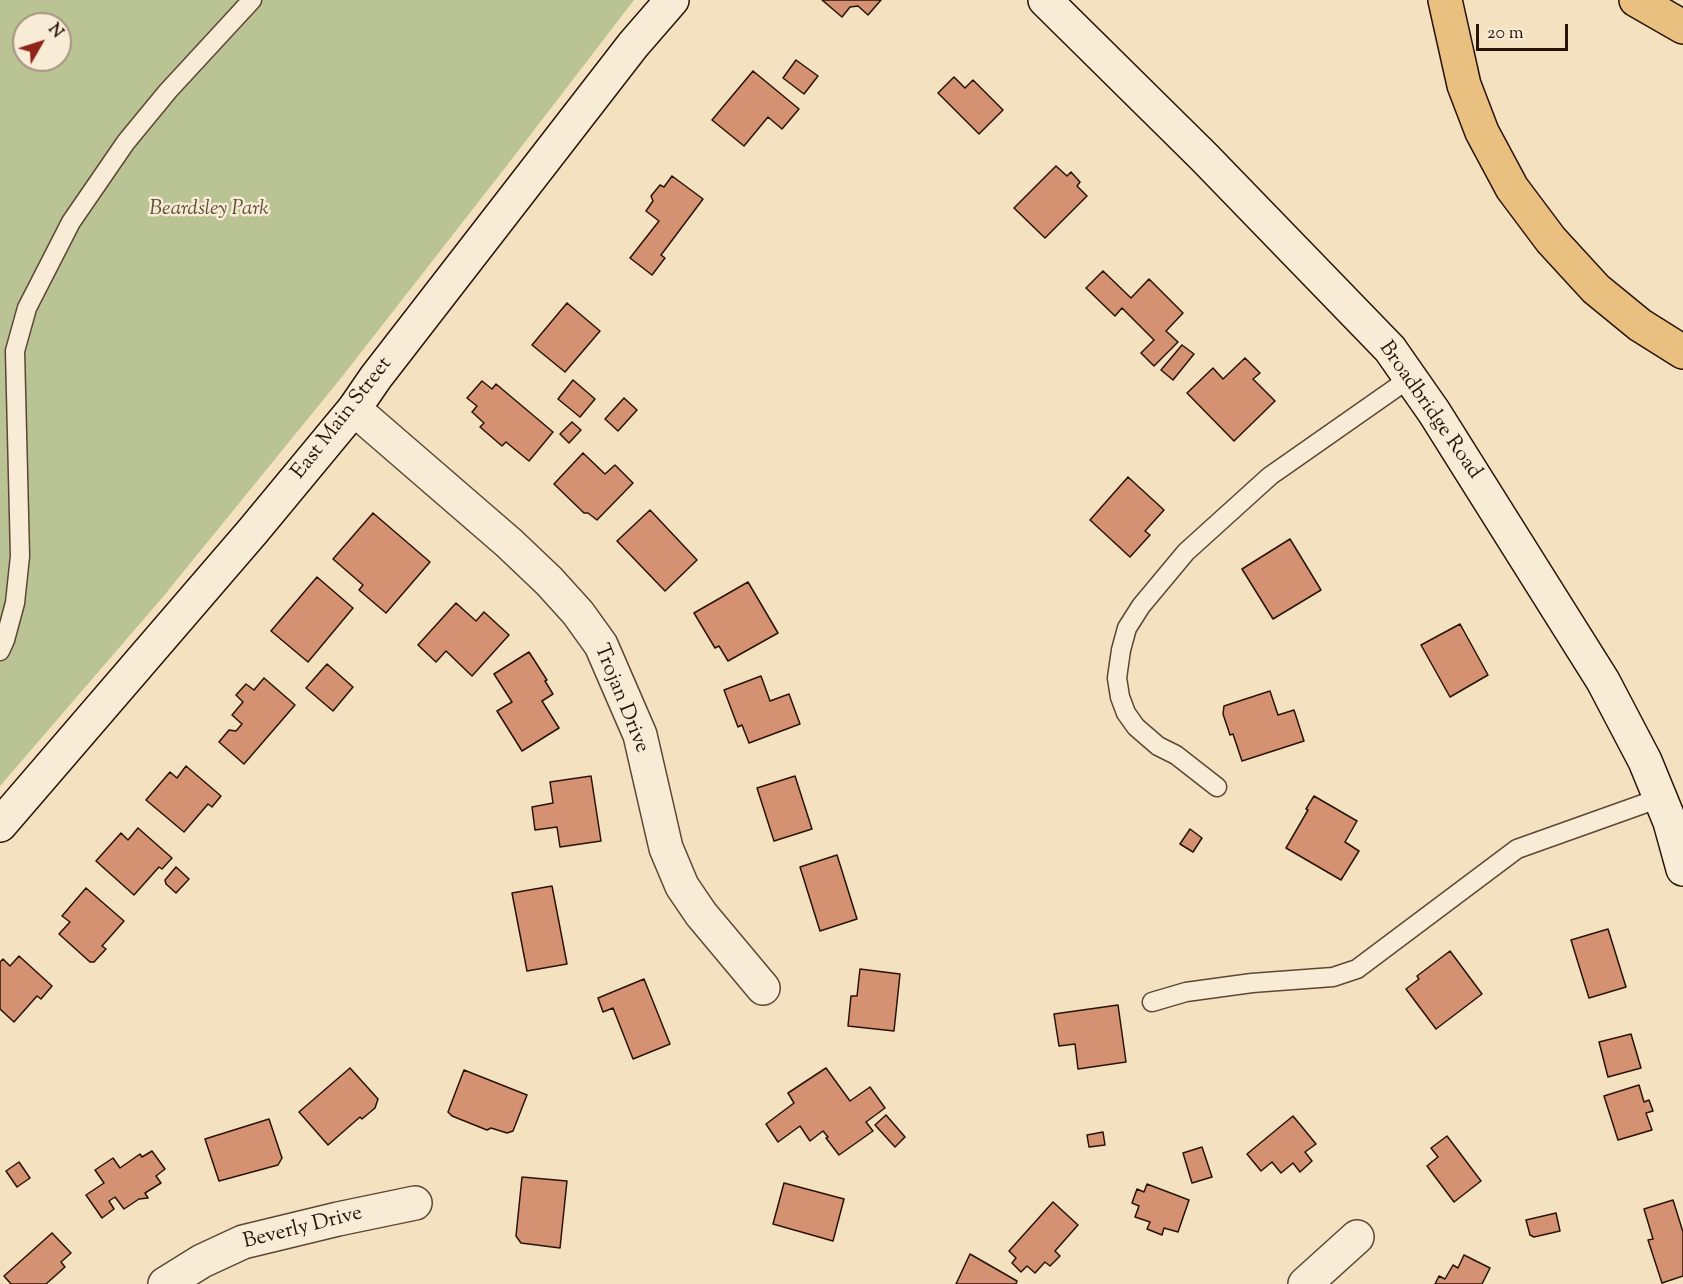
<!DOCTYPE html>
<html>
<head>
<meta charset="utf-8">
<style>
	body { margin:0 }
	#map { position:relative; width:1683px; height:1284px; overflow:hidden; background:#f4e1c0; font-family:"Sorts Mill Goudy",serif }
	canvas { display:block }
	.north { position:absolute; left:12px; top:12px; width:60px; height:60px; box-sizing:border-box; background:#f8ecd6; border:2px solid #a59583; border-radius:50%; rotate:51deg; font-size:16px; font-weight:700; line-height:24px; text-align:center; color:#291307 }
	.north::after { content:''; display:block; margin:auto; width:21px; height:27px; background:#8f2418; clip-path:polygon(50% 0,100% 100%,50% 72%,0 100%) }
	.scale { position:absolute; left:1476px; top:24px; width:92px; height:27px; box-sizing:border-box; border:3px solid #291307; border-top:0; padding-left:8px; font-size:18px; line-height:21px; white-space:nowrap; color:#291307; -webkit-text-stroke:4px #f8ecd6; paint-order:stroke }
</style>
</head>
<body>
<div id="map">
<canvas width="1683" height="1284"></canvas>
<div class="north">N</div>
<div class="scale">20 m</div>
</div>
<script>
const context = document.querySelector('canvas').getContext('2d');
context.lineJoin = 'round';
function paint(path, color) { context.fillStyle = color; context.fill(path, 'evenodd'); }
const toPath = rows => new Path2D(rows.map(r => 'M' + r).join(''));
function trace(path, color, width, dash) { context.strokeStyle = color; context.lineWidth = width; context.lineCap = dash ? 'butt' : 'round'; context.setLineDash(dash || []); context.stroke(path); }
function label(font, color, halo, rows, align = 'center') {
  context.font = font + ' "Sorts Mill Goudy",serif'; context.lineWidth = 5; context.setLineDash([]); context.textBaseline = 'middle'; context.strokeStyle = halo; context.fillStyle = color; for (const [text, x, y, turn = 0] of rows) {
    context.save(); context.translate(x, y); context.rotate((+turn || 0) * Math.PI / 180); context.textAlign = isNaN(turn) ? turn : align; if (halo) context.strokeText(text, 0, 0); context.fillText(text, 0, 0); context.restore();
  }
}
paint(toPath([
	[0,0,634,0,508,164,341,378,162,598,0,786],
	[24,24,60,24,60,60,24,60]
]), '#bac393');
const building = toPath([
	[822,0,881,0,868,15,858,6,850,7,842,17,822,0],
	[796,60,818,76,804,94,783,78,796,60],
	[753,71,799,109,782,129,768,117,744,146,712,120,753,71],
	[954,77,965,88,973,80,1003,110,979,134,938,93,954,77],
	[1056,166,1067,176,1071,172,1080,182,1077,186,1087,196,1045,238,1014,208,1056,166],
	[672,176,703,199,661,255,665,258,652,275,630,258,659,221,646,211,653,201,651,196,660,185,664,187,672,176],
	[1103,271,1131,298,1149,279,1183,313,1166,331,1178,342,1154,366,1141,353,1154,340,1122,308,1115,316,1086,288,1103,271],
	[567,303,600,331,565,372,532,345,567,303],
	[1182,345,1194,354,1173,380,1161,370,1182,345],
	[1245,358,1260,373,1253,379,1275,401,1234,441,1187,393,1213,368,1223,379,1245,358],
	[573,380,595,399,580,417,558,399,573,380],
	[482,381,492,389,496,384,553,432,529,461,506,442,502,446,480,427,484,423,472,412,477,406,467,398,482,381],
	[624,398,637,410,618,431,605,419,624,398],
	[572,422,581,430,569,443,560,434,572,422],
	[583,453,605,474,615,465,633,483,597,520,588,513,584,513,554,484,583,453],
	[1128,477,1164,510,1145,531,1150,535,1130,557,1090,520,1128,477],
	[650,510,697,560,665,591,617,541,650,510],
	[373,513,430,562,386,613,359,590,363,585,333,559,373,513],
	[1290,539,1321,590,1273,619,1242,569,1290,539],
	[317,577,353,608,308,662,271,631,317,577],
	[748,582,778,633,728,661,719,646,715,648,694,613,748,582],
	[456,603,476,621,484,612,509,635,472,676,446,651,436,662,418,645,456,603],
	[1460,624,1488,675,1450,697,1421,645,1460,624],
	[529,652,547,680,545,681,553,694,542,701,559,728,522,751,497,711,512,702,494,674,529,652],
	[327,664,353,687,333,711,306,688,327,664],
	[761,676,770,701,789,694,800,724,749,743,742,725,738,727,724,690,761,676],
	[264,678,295,705,244,764,219,742,229,730,236,731,242,724,232,715,243,702,236,695,246,684,254,690,264,678],
	[1270,691,1278,715,1294,710,1304,741,1242,761,1233,734,1230,735,1223,714,1224,706,1270,691],
	[186,766,221,796,212,807,208,804,184,832,146,800,170,772,177,778,186,766],
	[591,776,601,841,560,847,557,827,535,830,532,807,553,803,550,782,591,776],
	[795,776,812,829,774,841,757,788,795,776],
	[1314,796,1357,821,1345,842,1359,851,1341,880,1286,848,1308,810,1306,809,1314,796],
	[138,828,172,858,162,869,159,867,134,895,96,861,121,833,128,840,138,828],
	[1190,829,1202,838,1193,852,1180,844,1190,829],
	[837,855,857,919,820,931,800,867,837,855],
	[176,867,189,879,176,893,166,884,165,880,176,867],
	[552,886,567,964,527,971,512,893,552,886],
	[86,888,124,921,102,946,106,949,94,962,90,962,59,934,70,922,62,916,86,888],
	[1608,929,1626,987,1589,998,1571,940,1608,929],
	[1450,951,1482,994,1436,1029,1406,989,1419,979,1417,976,1450,951],
	[19,956,52,986,41,999,37,996,14,1022,0,1009,0,962,3,959,10,966,19,956],
	[860,969,900,974,894,1031,848,1026,851,996,857,996,860,969],
	[644,979,670,1044,633,1059,613,1008,603,1012,598,998,644,979],
	[1118,1005,1126,1062,1078,1069,1075,1044,1059,1046,1054,1014,1118,1005],
	[1631,1034,1641,1068,1608,1077,1599,1042,1631,1034],
	[350,1068,378,1099,375,1108,362,1119,360,1117,328,1145,299,1112,350,1068],
	[826,1068,850,1101,870,1087,885,1108,866,1122,873,1131,839,1155,826,1138,828,1137,823,1131,810,1141,800,1126,778,1142,766,1124,794,1103,788,1093,826,1068],
	[464,1070,527,1095,513,1131,507,1133,491,1128,487,1130,452,1116,448,1112,464,1070],
	[1639,1085,1644,1102,1649,1100,1653,1111,1646,1113,1652,1130,1618,1140,1604,1096,1639,1085],
	[886,1115,905,1137,895,1147,875,1125,886,1115],
	[1293,1116,1316,1144,1305,1152,1312,1161,1300,1172,1293,1163,1281,1173,1272,1162,1261,1171,1247,1154,1293,1116],
	[269,1119,282,1158,278,1165,219,1181,205,1139,269,1119],
	[1103,1132,1105,1145,1089,1147,1087,1135,1103,1132],
	[1447,1136,1481,1181,1454,1202,1427,1166,1438,1157,1431,1148,1447,1136],
	[1202,1147,1212,1177,1192,1183,1183,1153,1202,1147],
	[152,1151,165,1169,156,1176,161,1183,145,1193,148,1198,139,1199,124,1209,115,1197,109,1201,114,1209,102,1218,86,1195,104,1183,95,1170,113,1158,120,1168,140,1154,142,1157,152,1151],
	[19,1162,30,1178,17,1187,6,1171,19,1162],
	[522,1177,567,1181,560,1248,521,1243,516,1236,522,1177],
	[784,1183,844,1199,833,1241,773,1224,784,1183],
	[1147,1184,1189,1200,1178,1232,1164,1228,1162,1235,1147,1229,1150,1222,1135,1217,1139,1206,1132,1203,1137,1189,1144,1192,1147,1184],
	[1673,1200,1683,1232,1683,1276,1662,1283,1648,1240,1653,1239,1644,1209,1673,1200],
	[1053,1202,1078,1225,1055,1251,1060,1256,1050,1266,1045,1262,1035,1273,1027,1266,1021,1272,1012,1263,1016,1258,1009,1251,1053,1202],
	[1556,1213,1560,1231,1534,1237,1530,1235,1526,1220,1556,1213],
	[52,1233,71,1253,61,1262,65,1267,46,1284,11,1284,4,1276,52,1233],
	[970,1254,1017,1281,1016,1284,956,1284,970,1254],
	[1464,1255,1490,1268,1482,1284,1435,1284,1439,1276,1445,1279,1453,1265,1458,1268,1464,1255]
]);
paint(building, '#d49273');
trace(building, '#291307', 1.5);
const service = toPath([
	[0,651,5,640,15,603,20,556,15,351,27,308,71,222,126,142,168,91,252,0],
	[1217,787,1176,755,1158,746,1136,727,1126,713,1120,697,1117,678,1121,650,1127,628,1141,606,1186,552,1270,476,1410,378],
	[1152,1002,1186,992,1252,983,1333,977,1357,969,1517,849,1660,798]
]);
const minor = toPath([
	[354,409,509,543,549,581,578,613,601,645,640,735,666,848,682,886,701,914,763,988],
	[165,1284,202,1261,243,1242,338,1219,415,1203],
	[1305,1284,1357,1237]
]);
const secondary = toPath([
	[1045,0,1204,157,1390,349,1434,412,1603,681,1645,761,1670,822,1683,869],
	[0,825,253,531,354,409,376,377,633,45,672,0]
]);
const motorway = toPath([
	[1445,0,1464,85,1482,132,1512,188,1551,240,1596,289,1640,325,1683,352],
	[1636,0,1683,27]
]);
trace(service, '#5c4635', 21);
trace(minor, '#5c4635', 36);
trace(secondary, '#291307', 36);
trace(motorway, '#291307', 36);
trace(service, '#f8ecd6', 18);
trace(minor, '#f8ecd6', 33);
trace(secondary, '#f8ecd6', 33);
trace(motorway, '#eac080', 33);
label('italic 21px', '#5c5138', '#f8ecd6', [
	["Beardsley Park",209,210]
]);
label('21px', '#291307', '#f8ecd6', [
	["Broadbridge Road",1429,411,55],
	["East Main Street",343,419,-52],
	["Trojan Drive",620,699,68],
	["Beverly Drive",303,1229,-14]
]);
</script>
</body>
</html>
